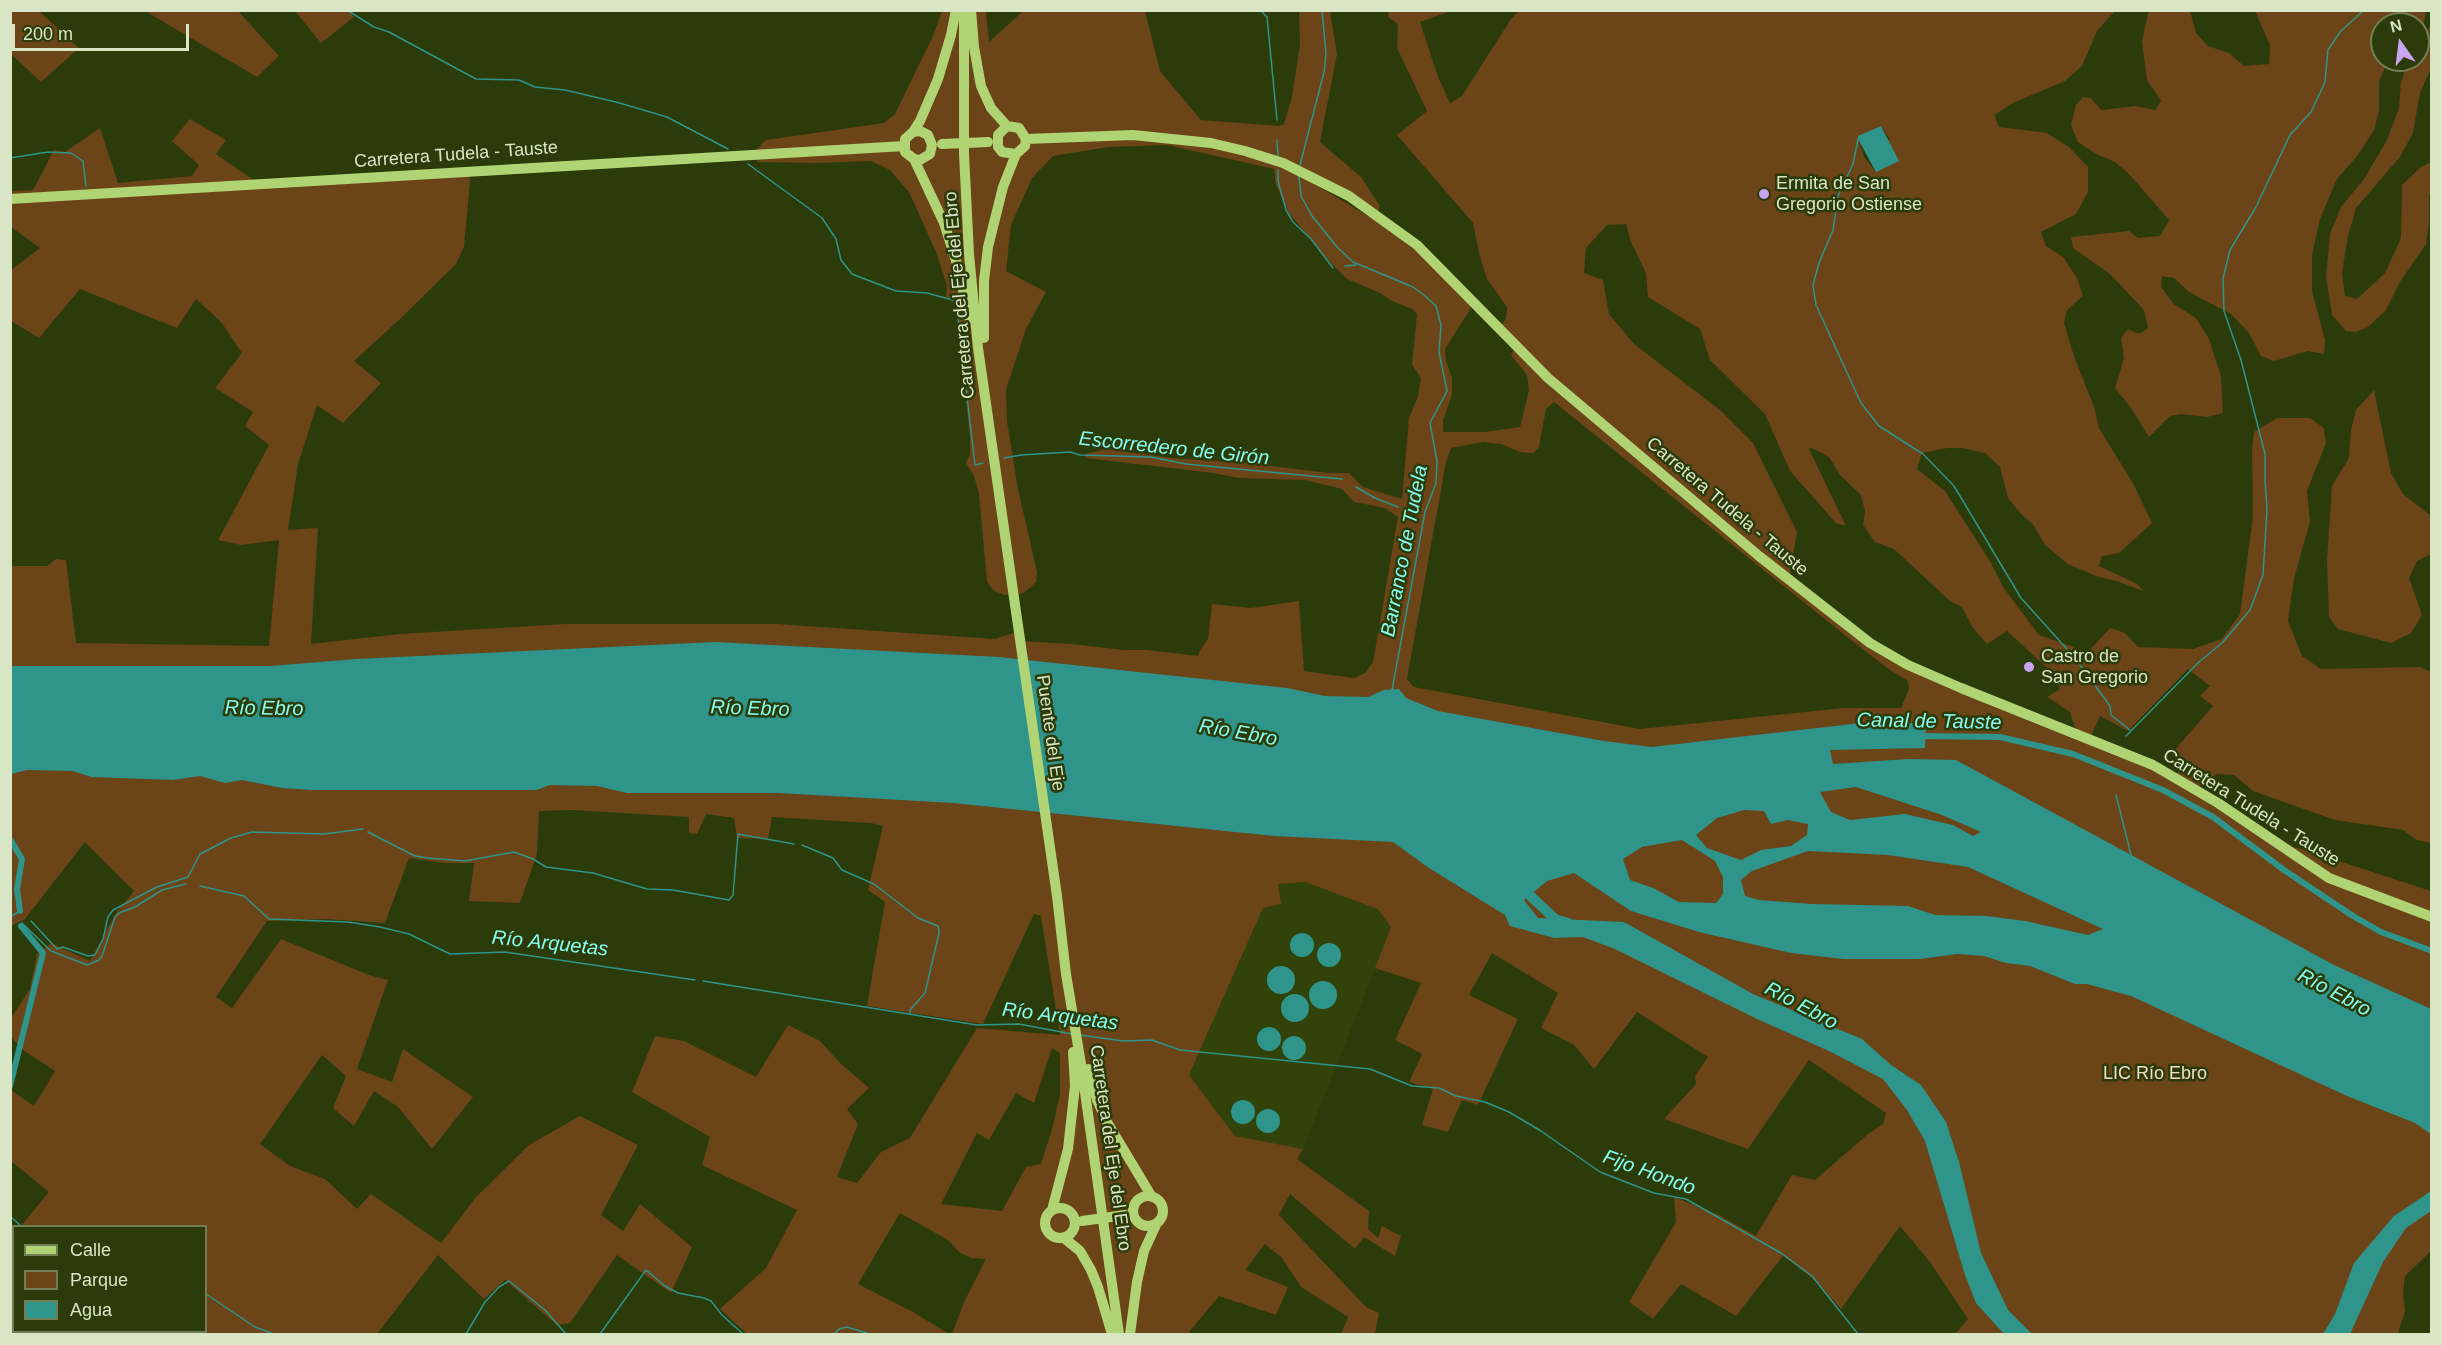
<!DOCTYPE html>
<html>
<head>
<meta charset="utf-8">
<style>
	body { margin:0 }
	#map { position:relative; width:2442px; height:1345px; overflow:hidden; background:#2b3b09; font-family:Helvetica,sans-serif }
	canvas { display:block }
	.frame { position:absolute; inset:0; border:12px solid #d8e6c5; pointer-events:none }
	.legend { position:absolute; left:12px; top:1225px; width:195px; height:108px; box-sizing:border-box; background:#2b3b09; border:2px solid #707f54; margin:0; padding:8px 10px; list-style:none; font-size:18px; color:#d8e6c5 }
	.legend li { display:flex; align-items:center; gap:12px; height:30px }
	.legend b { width:30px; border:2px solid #707f54 }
	.north { position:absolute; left:2370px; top:12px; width:60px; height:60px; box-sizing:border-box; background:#2b3b09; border:2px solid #707f54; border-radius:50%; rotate:346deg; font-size:16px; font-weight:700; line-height:24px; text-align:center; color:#d8e6c5 }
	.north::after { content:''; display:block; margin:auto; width:21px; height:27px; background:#c8a5ee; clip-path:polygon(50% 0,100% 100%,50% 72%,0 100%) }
	.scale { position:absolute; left:12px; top:24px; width:177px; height:27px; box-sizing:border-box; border:3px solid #d8e6c5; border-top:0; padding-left:8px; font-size:18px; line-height:21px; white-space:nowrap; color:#d8e6c5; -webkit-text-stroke:4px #2b3b09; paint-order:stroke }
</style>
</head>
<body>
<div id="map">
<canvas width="2442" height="1345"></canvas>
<div class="frame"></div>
<ul class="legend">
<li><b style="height:8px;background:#b0d473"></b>Calle</li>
<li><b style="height:16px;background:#6b4418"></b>Parque</li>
<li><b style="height:16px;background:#2f948a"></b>Agua</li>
</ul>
<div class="north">N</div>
<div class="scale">200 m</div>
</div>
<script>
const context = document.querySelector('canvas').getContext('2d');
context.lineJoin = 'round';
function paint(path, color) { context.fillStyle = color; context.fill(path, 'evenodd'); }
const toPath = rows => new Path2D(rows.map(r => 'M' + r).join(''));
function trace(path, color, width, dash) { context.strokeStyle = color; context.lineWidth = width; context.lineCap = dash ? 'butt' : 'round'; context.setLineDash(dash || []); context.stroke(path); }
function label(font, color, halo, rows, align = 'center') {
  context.font = font + ' Helvetica,sans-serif'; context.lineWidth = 5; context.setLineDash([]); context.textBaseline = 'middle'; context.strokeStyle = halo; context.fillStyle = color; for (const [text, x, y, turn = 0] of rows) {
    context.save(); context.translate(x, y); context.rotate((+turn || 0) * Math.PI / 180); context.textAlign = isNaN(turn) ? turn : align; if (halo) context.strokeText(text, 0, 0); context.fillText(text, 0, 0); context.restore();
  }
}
paint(toPath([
	[1305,882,1378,909,1392,927,1303,1149,1235,1136,1189,1075,1263,908,1278,884]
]), '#314309');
paint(toPath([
	[10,11,39,11,79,48,41,82,11,54],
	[145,11,238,11,279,56,257,77],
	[295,11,349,11,354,17,321,43],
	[942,11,986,11,989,42,1023,11,1145,11,1160,71,1201,120,1280,126,1284,124,1292,97,1300,44,1299,11,1330,11,1337,54,1320,142,1361,177,1380,206,1376,216,1338,193,1314,184,1380,223,1448,276,1475,302,1445,349,1446,361,1452,378,1452,395,1443,420,1443,432,1485,432,1520,427,1529,390,1527,375,1511,355,1515,347,1497,331,1506,319,1507,307,1487,279,1479,253,1473,223,1397,135,1427,111,1397,48,1398,24,1388,17,1389,11,1451,11,1420,22,1438,77,1450,103,1462,96,1511,19,1519,11,2115,11,2097,31,2082,66,2065,81,2013,103,1994,115,1999,127,2047,133,2069,147,2088,167,2088,192,2076,214,2041,232,2046,246,2063,257,2077,278,2083,296,2067,310,2064,323,2074,356,2094,407,2099,428,2134,485,2152,523,2119,553,2102,556,2099,566,2137,584,2144,591,2116,581,2096,576,2068,564,2045,545,2033,524,2022,515,2008,498,2000,467,1985,453,1962,448,1947,448,1922,453,1917,469,1945,491,1991,563,2003,587,2039,635,2088,652,2110,628,2125,633,2138,647,2193,649,2222,639,2240,614,2253,516,2252,452,2254,432,2277,418,2310,418,2324,428,2326,443,2307,491,2310,522,2294,578,2288,621,2302,656,2321,669,2419,667,2431,672,2431,843,2417,840,2403,830,2335,820,2253,791,2234,775,2217,774,2195,790,2276,843,2302,849,2431,891,2431,1251,2405,1276,2403,1293,2405,1311,2398,1334,1955,1334,1968,1319,1930,1262,1900,1226,1841,1309,1816,1281,1783,1256,1736,1316,1681,1284,1653,1319,1629,1302,1676,1222,1674,1197,1719,1215,1756,1236,1792,1175,1815,1180,1868,1134,1883,1124,1886,1113,1809,1060,1748,1149,1664,1119,1696,1084,1695,1076,1708,1057,1637,1012,1594,1069,1574,1045,1541,1028,1558,993,1492,953,1469,995,1518,1019,1478,1105,1462,1100,1448,1132,1422,1125,1433,1089,1409,1082,1422,1054,1395,1040,1421,983,1375,968,1391,927,1378,909,1305,882,1278,884,1281,904,1263,908,1189,1075,1235,1136,1303,1149,1297,1159,1369,1211,1368,1229,1378,1238,1382,1226,1401,1236,1395,1256,1364,1237,1355,1249,1290,1194,1279,1215,1366,1307,1379,1313,1375,1334,1341,1334,1348,1317,1301,1287,1282,1258,1265,1244,1245,1270,1288,1287,1276,1315,1219,1296,1189,1332,1190,1334,952,1334,964,1302,986,1259,972,1258,960,1253,948,1240,900,1213,858,1284,913,1312,949,1334,747,1334,720,1309,766,1268,797,1210,702,1165,710,1137,632,1092,655,1036,684,1041,756,1077,788,1025,820,1041,840,1063,869,1088,847,1109,858,1124,837,1177,857,1183,881,1152,910,1138,977,1028,1060,1035,1041,916,1034,914,983,1024,867,1006,885,902,868,890,883,826,871,823,772,817,768,839,737,838,734,818,706,814,697,834,689,833,689,817,573,810,539,811,537,854,520,903,469,901,474,863,444,863,409,858,385,923,326,919,267,921,216,997,232,1008,281,939,369,975,388,980,357,1069,392,1082,403,1049,473,1097,432,1149,398,1107,374,1091,354,1126,333,1108,346,1076,322,1055,260,1144,290,1166,325,1179,357,1209,371,1194,441,1243,476,1197,529,1145,580,1116,638,1145,601,1215,623,1231,640,1204,692,1247,671,1293,617,1255,570,1323,557,1325,505,1280,484,1299,438,1255,377,1334,51,1334,51,1332,206,1332,206,1226,21,1226,49,1192,11,1161,11,1090,34,1106,55,1071,23,1050,11,1037,11,1018,30,989,37,954,51,943,90,961,116,913,134,891,85,842,25,919,11,926,11,566,47,566,56,559,66,560,76,643,269,646,279,540,241,545,218,540,269,445,245,426,253,412,215,388,242,353,221,322,196,299,177,328,80,289,39,338,11,321,11,270,40,248,11,227,11,191,33,190,54,150,65,152,100,128,118,183,192,176,199,165,172,141,190,119,226,140,216,154,259,184,471,170,464,247,456,264,400,319,354,361,381,383,343,423,317,405,298,464,288,530,318,528,311,644,400,634,565,624,777,624,995,639,1016,632,1020,641,1072,644,1124,650,1147,650,1198,656,1200,650,1208,639,1212,604,1251,608,1299,601,1304,671,1354,678,1365,673,1373,662,1398,517,1385,508,1354,502,1342,489,1305,480,1239,478,1213,473,1086,458,1085,454,1106,449,1172,458,1246,463,1329,473,1349,473,1363,487,1402,499,1409,418,1418,396,1421,378,1412,365,1417,314,1412,309,1392,301,1380,293,1347,279,1326,258,1289,213,1276,185,1274,169,1167,145,1108,147,1053,156,1032,178,1011,225,1006,271,1046,292,1026,329,1006,390,1007,421,1018,489,1037,572,1036,582,1026,591,1013,598,1013,594,1004,595,993,590,987,582,979,494,974,476,966,463,970,454,970,438,956,305,946,296,947,286,936,252,909,192,890,170,871,161,816,163,758,162,753,153,766,140,884,123,895,114,932,38],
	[1881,127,1890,139,1887,140,1876,172,1864,157,1858,138],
	[1626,224,1631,242,1646,273,1648,297,1700,329,1710,360,1765,414,1790,471,1836,523,1846,526,1809,449,1812,448,1829,457,1840,475,1861,495,1865,511,1863,525,1875,542,1894,549,1950,601,1962,607,1973,628,1987,644,2007,631,2055,675,2060,689,2047,697,2070,712,2076,731,1889,653,1789,581,1797,532,1753,443,1720,410,1634,344,1609,314,1603,280,1584,273,1586,248,1607,225],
	[1554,402,1851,640,1890,670,1908,681,1909,689,1901,708,1844,708,1640,729,1414,687,1407,679,1446,462,1451,448,1483,442,1501,444,1520,452,1533,453,1539,447,1546,409],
	[2188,669,2210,686,2200,696,2213,706,2172,753,2174,760,2182,767,2175,776,2090,738,2100,716,2128,731],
	[1052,1048,1060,1053,1060,1095,1052,1129,1041,1164,1026,1167,1002,1211,941,1204,977,1133,989,1140,1016,1093,1034,1103],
	[2151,11,2190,11,2196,33,2208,46,2229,53,2244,66,2269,64,2270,45,2255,11,2426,11,2423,28,2418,31,2418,24,2382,24,2382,60,2388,60,2379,82,2379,111,2374,130,2358,155,2337,179,2320,219,2312,255,2312,291,2325,340,2324,354,2308,351,2274,361,2261,356,2249,333,2231,314,2189,292,2174,278,2162,276,2161,287,2174,304,2196,318,2209,339,2221,376,2223,413,2207,417,2181,414,2170,416,2149,437,2131,408,2115,388,2124,358,2121,338,2128,329,2139,334,2148,328,2144,310,2110,274,2073,248,2071,237,2129,231,2138,238,2160,236,2169,220,2129,174,2115,162,2096,154,2078,142,2071,125,2076,105,2083,97,2091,98,2101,110,2136,106,2155,110,2161,101,2147,80,2142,42,2148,13],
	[2431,25,2431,68,2420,93,2413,133,2400,157,2356,208,2348,236,2342,273,2345,296,2357,299,2385,273,2401,238,2402,185,2421,167,2431,162,2431,191,2429,195,2429,223,2426,244,2400,282,2386,310,2368,327,2356,332,2346,331,2332,315,2326,277,2330,234,2341,207,2364,179,2387,140,2399,108,2401,82,2408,60,2418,60,2418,44],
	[2374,390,2391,473,2403,494,2431,516,2431,554,2417,561,2409,578,2422,615,2411,633,2391,643,2338,629,2329,617,2327,560,2332,486,2349,458,2351,430,2356,410]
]), '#6b4418');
paint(toPath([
	[1881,126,1899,161,1876,172,1858,139,1858,136],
	[715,642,999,657,1287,688,1325,696,1368,697,1384,690,1399,689,1406,698,1438,711,1604,741,1651,747,1861,723,1926,723,1925,748,1830,750,1833,764,1908,759,1956,760,2334,965,2431,1009,2431,1134,2415,1123,2347,1096,2131,996,2087,984,2075,984,2030,966,2006,963,1984,956,1957,954,1919,959,1843,959,1791,953,1699,932,1631,911,1574,873,1547,881,1524,900,1538,918,1624,922,1753,994,1862,1039,1891,1065,1921,1085,1946,1122,1959,1162,1981,1253,2008,1310,2032,1334,2004,1334,1976,1303,1965,1275,1925,1141,1907,1110,1883,1079,1829,1051,1757,1019,1615,949,1583,937,1554,938,1510,926,1505,915,1429,868,1393,842,1274,836,953,803,778,793,627,793,597,786,550,785,537,790,312,790,282,788,242,780,225,783,200,776,173,780,91,777,73,771,27,770,11,774,11,666,271,666,356,659],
	[1856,787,1942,815,1981,832,1973,836,1953,825,1905,814,1850,820,1831,812,1820,792],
	[1744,810,1764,811,1771,824,1788,820,1808,824,1807,835,1791,846,1761,850,1741,860,1707,848,1696,835,1717,818],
	[1682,840,1715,861,1723,877,1723,894,1716,903,1679,902,1653,888,1630,880,1623,859,1642,847],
	[1808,851,1888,855,1968,867,2103,929,2088,935,2025,921,1987,916,1935,915,1908,906,1812,904,1759,900,1745,896,1741,880,1752,871],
	'1290 945a12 12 0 1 1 24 0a12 12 0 1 1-24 0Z',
	'1317 955a12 12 0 1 1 24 0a12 12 0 1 1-24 0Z',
	'1267 980a14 14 0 1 1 28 0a14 14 0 1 1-28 0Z',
	'1309 995a14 14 0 1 1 28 0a14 14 0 1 1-28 0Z',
	'1281 1008a14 14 0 1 1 28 0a14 14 0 1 1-28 0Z',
	'1257 1039a12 12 0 1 1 24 0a12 12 0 1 1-24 0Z',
	'1282 1048a12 12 0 1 1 24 0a12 12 0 1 1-24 0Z',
	'1231 1112a12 12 0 1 1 24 0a12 12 0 1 1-24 0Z',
	'1256 1121a12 12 0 1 1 24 0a12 12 0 1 1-24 0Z',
	[2431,1191,2431,1211,2406,1228,2383,1262,2350,1334,2323,1334,2335,1314,2354,1263,2394,1216]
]), '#2f948a');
trace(toPath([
	[347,10,374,27,389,32,476,79,519,80,535,87,565,90,616,102,667,117,728,149],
	[1260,10,1267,17,1277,120],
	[1858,139,1853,164,1838,196,1833,230,1819,263,1813,285,1816,305,1861,403,1879,426,1923,454,1954,486,2021,598,2075,658,2110,706,2111,715,2130,730],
	[1277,140,1278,157],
	[10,158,48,152,71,153,83,161,86,186],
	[748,164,822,218,836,239,841,260,852,274,896,291,927,293,956,301,975,465,983,463],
	[1300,165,1324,72,1326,54,1322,10],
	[1278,170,1278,181,1286,210,1293,222,1311,239,1333,268],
	[1299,176,1301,196,1312,216,1337,247,1353,262,1413,287,1424,295,1436,306,1441,325,1439,352,1447,391,1430,423,1437,461,1436,483,1425,512,1392,690],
	[1345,266,1356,265],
	[1004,458,1021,455,1070,452,1080,455,1151,457,1186,464,1342,479],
	[1356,487,1375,498,1398,507],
	[2126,736,2199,662,2222,643,2250,610,2263,575,2267,509,2265,480,2265,454,2241,360,2224,311,2223,279,2230,250,2256,207,2290,135,2311,112,2325,82,2328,50,2340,32,2364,10],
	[2116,795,2131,855],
	[368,832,415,856,428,858,465,861,514,852,533,859,546,867,593,873,647,889,673,890,729,900,733,895,738,834,794,844],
	[802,845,833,858,842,870,874,884,918,918,938,926,939,933,925,993,910,1010,910,1014],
	[200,886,244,896,269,919,348,922,380,927,409,934,450,954,505,952,695,980],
	[10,917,20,911],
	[31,921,57,949,63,947,88,956,95,955,103,939,108,917,113,910,157,887,188,877,200,854,231,838,252,832,324,834,363,829],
	[22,923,51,951,87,965,99,960,102,956,115,917,119,913,135,907,162,890,186,884],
	[703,981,977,1025,1019,1024,1072,1034],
	[1080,1035,1123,1041,1152,1040,1180,1050,1370,1069,1412,1086,1439,1088,1456,1096,1485,1102,1509,1112,1541,1131,1600,1172,1654,1193,1686,1199,1781,1253,1812,1276,1858,1334],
	[10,1216,21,1226],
	[206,1294,255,1327,274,1334],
	[169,1332,174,1334],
	[466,1334,485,1302,499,1287,509,1281,545,1310,566,1334],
	[600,1334,646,1270,665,1286,678,1293,704,1298,711,1301,722,1315,743,1334],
	[834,1334,839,1329,847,1327,870,1334]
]), '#2f948a', 1.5);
trace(toPath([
	[1917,736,2000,737,2073,754,2163,790,2213,817,2284,870,2353,916,2381,932,2432,951],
	[10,839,22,859,17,889,20,911],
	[10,1086,43,953,21,926]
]), '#2f948a', 6);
trace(toPath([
	[1520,886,1555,919,1568,923]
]), '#2f948a', 10);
trace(toPath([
	[964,10,964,154,969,254,978,348,1057,896,1066,974,1081,1064,1119,1334],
	[971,10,974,47,981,86,991,108,1007,126],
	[913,132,920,131,928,135,932,145,930,154,920,160,914,159,905,152,905,139,913,132,920,121,938,79,951,35,956,10],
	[1026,139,1133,135,1211,143,1245,151,1283,163,1349,196,1417,245,1548,378,1759,556,1870,643,1908,665,1961,688,2153,765,2218,803,2329,878,2432,917],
	[914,159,944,223,958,267,969,318],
	[10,199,904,146],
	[984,338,984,281,988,247,1003,187,1016,154,1025,146,1026,139,1019,128,1007,126,998,135,998,147,1002,152,1016,154],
	[1088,1069,1097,1100,1107,1122,1152,1197],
	'1133 1211a15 15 0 1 1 30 0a15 15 0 1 1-30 0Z',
	'1045 1223a15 15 0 1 1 30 0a15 15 0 1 1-30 0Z',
	[1052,1210,1068,1149,1075,1086,1073,1052],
	[1064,1238,1080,1251,1091,1270,1098,1287,1112,1334],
	[1130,1334,1137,1282,1144,1251,1156,1225]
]), '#b0d473', 10);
trace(toPath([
	[942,144,988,142],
	[1082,1221,1125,1215]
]), '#b0d473', 10);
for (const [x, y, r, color] of [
	[1764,194,6,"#c8a5ee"],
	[2029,667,6,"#c8a5ee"]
]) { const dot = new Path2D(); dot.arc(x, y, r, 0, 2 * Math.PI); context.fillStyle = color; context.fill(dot); trace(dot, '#2b3b09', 2); }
label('18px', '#d8e6c5', '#2b3b09', [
	["Carretera Tudela - Tauste",456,155,-4],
	["Carretera del Eje del Ebro",960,295,-95],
	["Carretera Tudela - Tauste",1727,507,40],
	["Puente del Eje",1050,733,82],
	["Carretera Tudela - Tauste",2251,808,32],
	["Carretera del Eje del Ebro",1110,1148,82]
]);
label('18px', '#d8e6c5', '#2b3b09', [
	["Ermita de San",1776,184],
	["Gregorio Ostiense",1776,205],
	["Castro de",2041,657],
	["San Gregorio",2041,678]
], 'left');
label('18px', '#f1dbc6', '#2b3b09', [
	["LIC Río Ebro",2155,1074]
]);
label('italic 20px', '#85fcef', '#2b3b09', [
	["Escorredero de Girón",1174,449,6],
	["Barranco de Tudela",1405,551,-79],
	["Río Ebro",264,709,1],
	["Río Ebro",750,709,2],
	["Canal de Tauste",1929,722,1],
	["Río Ebro",1238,733,10],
	["Río Arquetas",550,944,6],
	["Río Ebro",2334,993,28],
	["Río Ebro",1801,1006,28],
	["Río Arquetas",1060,1017,7],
	["Fijo Hondo",1649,1173,20]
]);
</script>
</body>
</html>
